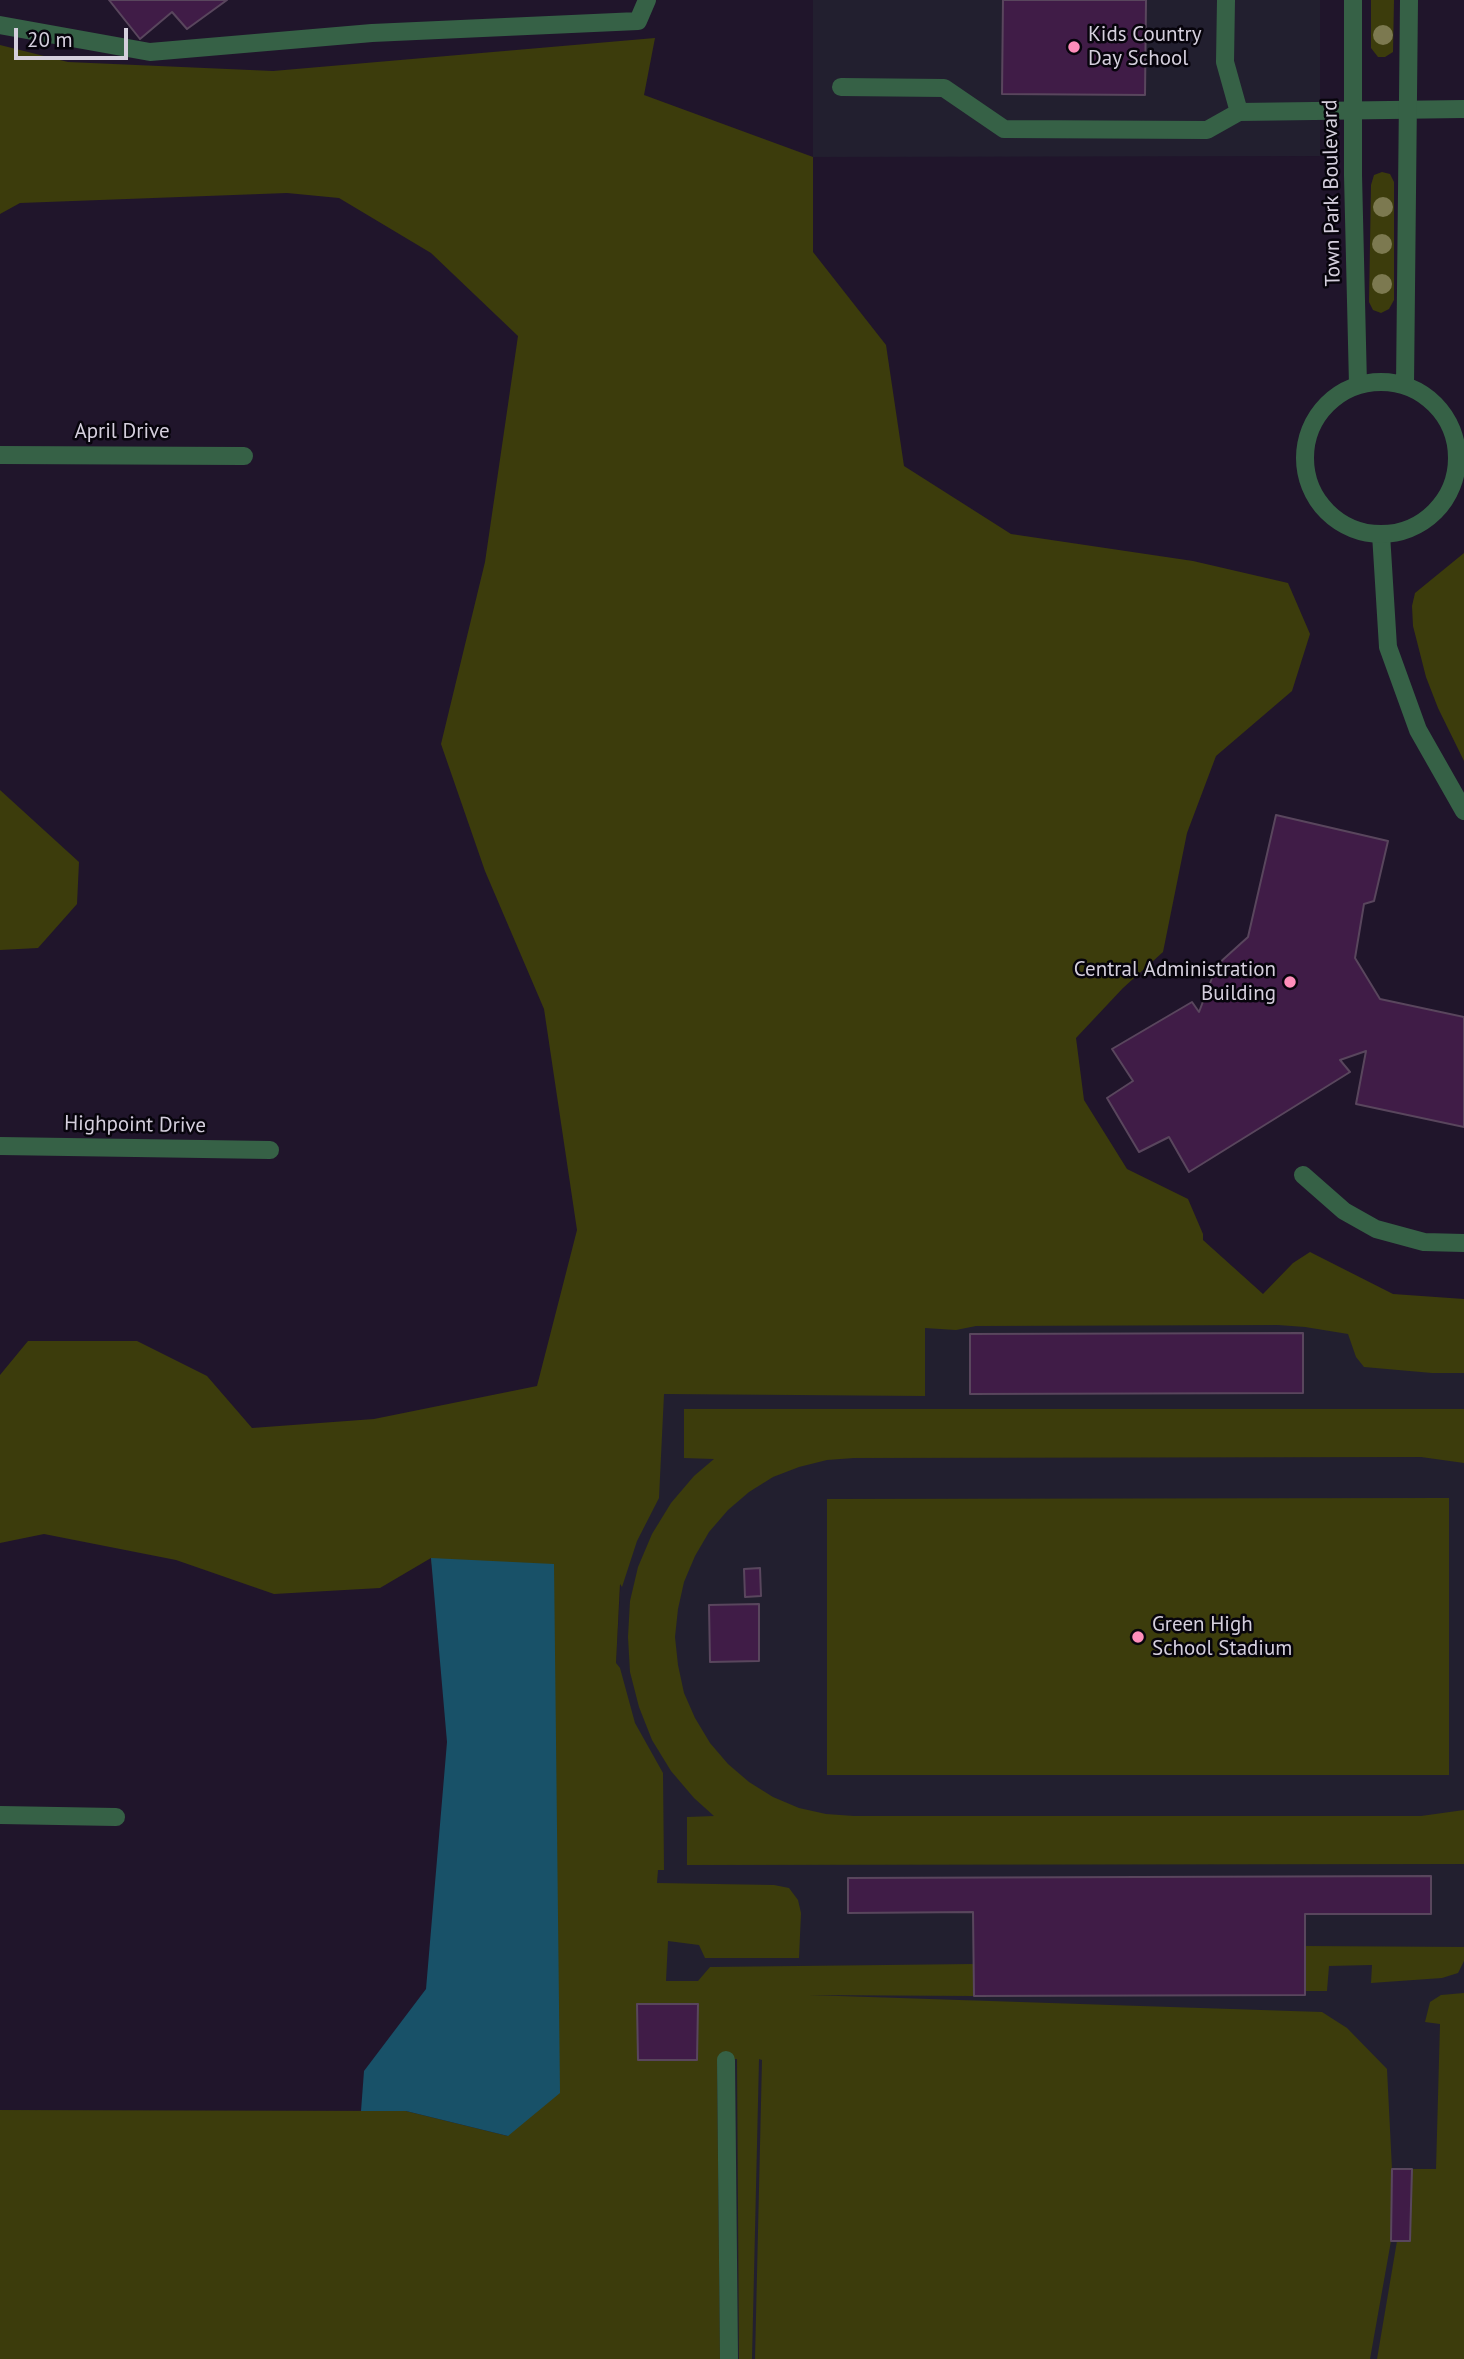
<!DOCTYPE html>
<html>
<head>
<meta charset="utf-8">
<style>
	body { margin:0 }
	#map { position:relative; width:1464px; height:2359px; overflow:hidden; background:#20152b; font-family:"PT Sans",sans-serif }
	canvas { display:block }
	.scale { position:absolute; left:14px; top:28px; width:114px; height:32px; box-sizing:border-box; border:4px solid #d5cfdd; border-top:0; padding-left:9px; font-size:21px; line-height:24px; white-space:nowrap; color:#d5cfdd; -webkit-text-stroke:5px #07040c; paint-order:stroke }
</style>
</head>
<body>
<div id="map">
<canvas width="1464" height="2359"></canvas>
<div class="scale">20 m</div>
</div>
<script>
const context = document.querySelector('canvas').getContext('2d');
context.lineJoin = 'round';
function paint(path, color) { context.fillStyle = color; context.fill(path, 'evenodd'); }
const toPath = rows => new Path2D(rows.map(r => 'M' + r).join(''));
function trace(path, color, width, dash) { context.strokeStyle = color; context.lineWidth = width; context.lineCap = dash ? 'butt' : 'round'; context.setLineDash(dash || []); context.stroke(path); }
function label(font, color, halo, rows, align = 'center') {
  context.font = font + ' "PT Sans",sans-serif'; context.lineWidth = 5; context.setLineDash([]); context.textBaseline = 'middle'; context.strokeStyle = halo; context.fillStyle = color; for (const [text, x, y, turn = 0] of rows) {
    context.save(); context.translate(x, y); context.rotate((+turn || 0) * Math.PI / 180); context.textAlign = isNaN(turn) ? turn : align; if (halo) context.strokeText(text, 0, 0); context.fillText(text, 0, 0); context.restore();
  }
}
paint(toPath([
	[813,0,1320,0,1320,156,813,157],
	[636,1313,1464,1314,1464,2359,576,2359]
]), '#221f2f');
paint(toPath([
	[1371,0,1394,0,1393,52,1385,57,1378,57,1371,48],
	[655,38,644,95,813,157,813,252,886,345,904,466,1011,534,1193,561,1288,583,1310,634,1292,691,1216,756,1187,833,1163,952,1123,988,1076,1038,1084,1100,1127,1169,1188,1199,1203,1234,1203,1240,1263,1294,1293,1263,1310,1252,1393,1294,1464,1299,1464,1373,1432,1373,1364,1367,1356,1357,1348,1334,1305,1327,1278,1325,976,1326,956,1330,925,1328,925,1396,664,1394,659,1498,637,1541,622,1587,620,1584,616,1663,620,1668,635,1723,663,1773,664,1870,658,1870,657,1883,774,1885,789,1888,798,1900,801,1913,799,1958,705,1958,699,1945,668,1941,666,1981,698,1981,710,1967,973,1964,974,1996,809,1995,1322,2012,1347,2028,1387,2069,1392,2169,1391,2241,1370,2359,755,2359,762,2060,759,2059,752,2359,739,2359,737,2059,717,2060,720,2359,0,2359,0,2110,406,2111,508,2136,431,1558,380,1588,274,1594,176,1560,44,1534,0,1543,0,1375,28,1341,137,1341,207,1376,252,1428,374,1419,537,1386,577,1230,544,1009,485,871,441,744,485,562,518,336,431,253,339,198,287,193,20,203,0,214,0,45,68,62,273,71],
	[637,2004,698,2004,697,2059,638,2060],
	[1382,172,1390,174,1394,182,1394,300,1389,309,1381,313,1373,310,1369,302,1371,185,1374,175],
	[1464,553,1464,761,1438,708,1426,677,1413,626,1412,606,1415,593],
	[0,790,79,862,77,904,38,948,0,950],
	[684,1409,1464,1409,1464,1463,1421,1457,854,1458,827,1460,799,1467,773,1477,749,1492,728,1510,709,1532,695,1556,684,1582,678,1609,675,1637,678,1665,684,1693,695,1718,710,1743,728,1764,749,1782,773,1797,799,1808,826,1814,854,1816,1421,1816,1464,1810,1464,1864,687,1865,687,1817,714,1816,694,1798,671,1771,652,1740,639,1707,630,1672,628,1637,630,1601,638,1567,652,1534,671,1503,694,1476,714,1459,684,1458],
	[1449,1498,1449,1775,827,1775,827,1499],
	[1305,1946,1464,1947,1464,1961,1458,1973,1442,1978,1371,1983,1372,1965,1329,1966,1327,1991,1305,1991],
	[1464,1993,1464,2359,1377,2359,1397,2241,1410,2241,1412,2169,1436,2169,1440,2024,1425,2022,1430,2002,1441,1995]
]), '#3c3c0c');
paint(toPath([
	[431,1558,554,1564,560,2093,508,2136,406,2111,361,2111,364,2071,426,1989,447,1742]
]), '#185168');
const building = toPath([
	[109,0,227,0,187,29,172,12,140,39,109,0],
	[1003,0,1146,0,1145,95,1002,94,1003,0],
	[1276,815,1388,841,1374,901,1364,904,1355,958,1380,999,1464,1017,1464,1127,1356,1104,1366,1051,1340,1060,1350,1072,1189,1172,1169,1137,1139,1152,1107,1098,1133,1081,1112,1049,1192,1002,1199,1012,1217,965,1248,937,1276,815],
	[1303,1333,1303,1393,970,1394,970,1334,1303,1333],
	[760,1568,761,1596,745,1597,744,1569,760,1568],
	[759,1604,759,1661,710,1662,709,1605,759,1604],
	[1431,1876,1431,1914,1305,1914,1305,1995,974,1996,973,1912,848,1913,848,1878,1431,1876],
	[637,2004,698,2004,697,2060,638,2060,637,2004],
	[1392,2169,1412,2169,1410,2241,1391,2241,1392,2169]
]);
paint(building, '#401c47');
trace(building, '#59465d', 2);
trace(toPath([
	[1226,0,1225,62,1239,112],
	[0,25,150,52,372,33,638,21,647,0],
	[841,87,944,88,1004,129,1207,130,1239,112,1464,109],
	[1381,534,1388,647,1418,730,1464,811],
	[1303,1175,1344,1211,1376,1229,1424,1242,1464,1243],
	[726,2060,729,2359]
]), '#366146', 18);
trace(toPath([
	[1353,0,1353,175,1358,385],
	'1305 458a76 76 0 1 1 152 0a76 76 0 1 1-152 0Z',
	[1405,385,1409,0],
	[0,455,244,456],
	[0,1146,270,1150],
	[0,1815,116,1817]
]), '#366146', 18);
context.fillStyle = '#7c7950';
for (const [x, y] of [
	[1383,35],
	[1383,207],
	[1382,244],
	[1382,284]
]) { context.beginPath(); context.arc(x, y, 10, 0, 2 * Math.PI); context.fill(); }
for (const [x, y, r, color] of [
	[1074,47,7,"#ff8ebb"],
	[1290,982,7,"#ff8ebb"],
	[1138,1637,7,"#ff8ebb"]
]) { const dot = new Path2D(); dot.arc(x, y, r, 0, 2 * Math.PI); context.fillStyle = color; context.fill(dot); trace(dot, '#07040c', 2.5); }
label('21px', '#d5cfdd', '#07040c', [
	["Kids Country",1088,35],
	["Day School",1088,59],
	["Central Administration",1276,970,"right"],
	["Building",1276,994,"right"],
	["Green High",1152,1625],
	["School Stadium",1152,1649]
], 'left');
label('21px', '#d5cfdd', '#07040c', [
	["Town Park Boulevard",1332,193,-91],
	["April Drive",122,432],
	["Highpoint Drive",135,1125,1]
]);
</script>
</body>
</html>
